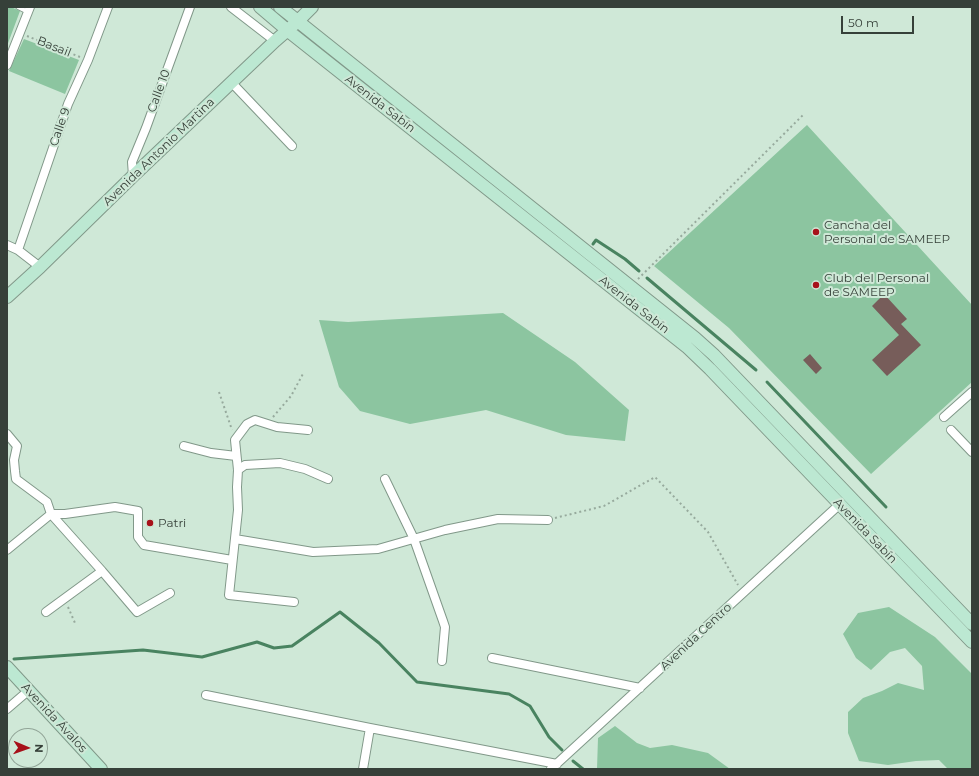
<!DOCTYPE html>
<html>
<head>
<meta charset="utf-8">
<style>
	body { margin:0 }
	#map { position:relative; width:979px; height:776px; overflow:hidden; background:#cfe8d7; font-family:Montserrat,sans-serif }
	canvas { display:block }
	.frame { position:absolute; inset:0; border:8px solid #364039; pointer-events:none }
	.north { position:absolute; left:8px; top:728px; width:40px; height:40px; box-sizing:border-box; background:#cfe8d7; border:1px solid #92a598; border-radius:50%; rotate:92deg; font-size:11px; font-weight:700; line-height:16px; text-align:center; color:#364039 }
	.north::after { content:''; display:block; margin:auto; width:14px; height:18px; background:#a7111a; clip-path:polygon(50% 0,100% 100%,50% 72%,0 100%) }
	.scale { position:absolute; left:841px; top:16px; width:73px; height:18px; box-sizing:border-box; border:2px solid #364039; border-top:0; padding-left:5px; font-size:12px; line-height:14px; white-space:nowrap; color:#364039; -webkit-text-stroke:3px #cfe8d7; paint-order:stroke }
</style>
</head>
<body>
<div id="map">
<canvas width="979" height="776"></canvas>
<div class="frame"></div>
<div class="north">N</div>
<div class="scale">50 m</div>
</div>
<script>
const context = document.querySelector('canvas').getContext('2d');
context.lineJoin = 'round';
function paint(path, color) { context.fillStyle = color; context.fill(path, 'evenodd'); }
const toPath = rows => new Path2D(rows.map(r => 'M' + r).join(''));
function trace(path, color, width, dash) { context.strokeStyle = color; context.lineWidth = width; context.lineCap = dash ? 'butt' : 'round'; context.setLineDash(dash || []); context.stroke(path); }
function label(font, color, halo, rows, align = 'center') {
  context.font = font + ' Montserrat,sans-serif'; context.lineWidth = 4; context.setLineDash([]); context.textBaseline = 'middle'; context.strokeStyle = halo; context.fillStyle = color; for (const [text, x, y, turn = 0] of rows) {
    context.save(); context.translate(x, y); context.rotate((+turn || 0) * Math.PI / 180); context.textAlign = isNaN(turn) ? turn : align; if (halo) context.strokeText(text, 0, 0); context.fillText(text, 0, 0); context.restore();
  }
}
paint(toPath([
	[7,7,11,7,20,11,7,46],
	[24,39,79,60,65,94,9,71],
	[807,125,972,305,972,382,871,474,729,328,654,266],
	[503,313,575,362,629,410,625,441,566,435,486,410,410,424,360,411,339,387,319,320,348,322],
	[889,607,935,637,972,674,972,769,948,769,939,760,916,761,888,765,859,761,848,733,848,712,863,698,882,691,898,683,924,690,922,666,905,648,890,652,871,670,856,658,843,634,858,613],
	[615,726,637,743,650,748,672,745,708,753,730,769,597,769,598,738]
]), '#8cc5a0');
trace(toPath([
	[593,244,596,240,625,259,639,271],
	[647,278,756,370],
	[767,382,886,507],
	[14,659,143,650,202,657,257,642,274,648,292,646,340,612,379,643,417,682,509,694,530,706,549,737,562,750],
	[573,761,583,769]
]), '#498360', 3);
paint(toPath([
	[884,294,907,319,901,324,921,345,887,376,872,360,899,335,872,306],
	[810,354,822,368,816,374,803,360]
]), '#775d5a');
const lane = toPath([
	[18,7,28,12]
]);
const street = toPath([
	[231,7,275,41],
	[7,65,30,7],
	[232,83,292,146],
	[133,176,132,162,146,128,190,7],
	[7,245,18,250,40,267],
	[18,250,68,104,88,60,108,7],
	[944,417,972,392],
	[951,430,972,452],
	[7,434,17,446,14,460,15,471,16,479,47,502,51,514,102,571,137,612,170,593],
	[184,446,211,453,236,456],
	[238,470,245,465,280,463,305,469,328,479],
	[385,479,414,539,443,621,445,627,442,661],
	[235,539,313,552,378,549,445,530,498,519,548,520],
	[7,550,51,514,65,514,115,507,138,511,138,537,144,545,232,560],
	[294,602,229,595,238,510,237,487,238,470,235,440,247,424,255,420,277,427,308,430],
	[46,612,102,571],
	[492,658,640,688],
	[206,695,370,728,557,764],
	[7,709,28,691],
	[363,769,370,728],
	[551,769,840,504]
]);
const secondary = toPath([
	[260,7,287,30,687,347,710,369,972,642],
	[280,7,695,338,714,355,972,624],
	[7,297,40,267,133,176,275,41,298,21,312,7],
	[7,667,101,769]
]);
trace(lane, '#819889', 5.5);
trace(street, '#819889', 10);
trace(secondary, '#819889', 14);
trace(toPath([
	[27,36,80,57],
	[638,279,804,114],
	[219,392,232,430],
	[273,417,291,396,304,372],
	[555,518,604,506,655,477,708,532,738,585],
	[68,607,75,623]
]), '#97aa9d', 2, [2, 3]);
trace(lane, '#fff', 4);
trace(street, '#fff', 8);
trace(secondary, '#bce8d2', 12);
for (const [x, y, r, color] of [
	[816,232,4,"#a7111a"],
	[816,285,4,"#a7111a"],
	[150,523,4,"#a7111a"]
]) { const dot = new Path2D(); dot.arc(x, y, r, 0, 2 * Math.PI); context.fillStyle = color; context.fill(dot); trace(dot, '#cfe8d7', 1.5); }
label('12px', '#364039', '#cfe8d7', [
	["Basail",54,47,22],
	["Calle 10",159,91,-70],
	["Avenida Sabín",380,104,38],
	["Calle 9",60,127,-71],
	["Avenida Antonio Martina",159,152,-44],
	["Avenida Sabín",634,305,38],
	["Avenida Sabín",865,531,46],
	["Avenida Centro",696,637,-43],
	["Avenida Ávalos",54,718,47]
]);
label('12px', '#364039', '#cfe8d7', [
	["Cancha del",824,225],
	["Personal de SAMEEP",824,239],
	["Club del Personal",824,278],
	["de SAMEEP",824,292],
	["Patri",158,523]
], 'left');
</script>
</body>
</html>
